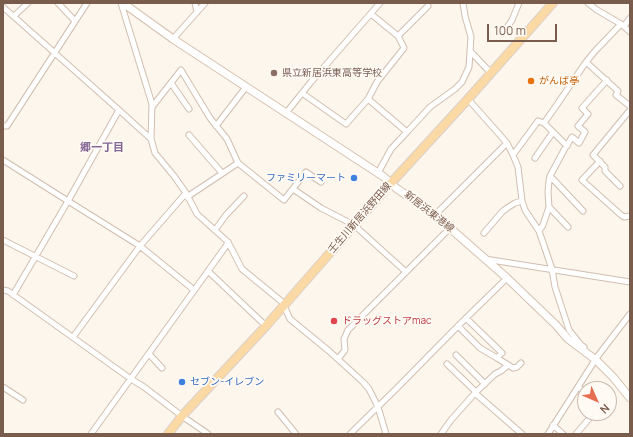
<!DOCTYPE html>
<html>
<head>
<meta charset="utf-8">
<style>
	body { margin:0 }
	#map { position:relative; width:633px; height:437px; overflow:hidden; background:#fdf6ec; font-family:Manrope,sans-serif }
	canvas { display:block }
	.frame { position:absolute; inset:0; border:4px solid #7a5c4d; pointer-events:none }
	.north { position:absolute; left:577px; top:381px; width:40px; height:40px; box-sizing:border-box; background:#fffaf3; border:1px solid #cabbb1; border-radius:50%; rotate:135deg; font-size:11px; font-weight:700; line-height:16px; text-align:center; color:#7a5c4d }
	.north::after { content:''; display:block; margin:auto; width:14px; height:18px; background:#e76f51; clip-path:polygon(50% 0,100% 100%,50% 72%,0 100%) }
	.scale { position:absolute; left:487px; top:24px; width:70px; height:18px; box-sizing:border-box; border:2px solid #7a5c4d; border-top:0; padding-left:5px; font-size:12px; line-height:14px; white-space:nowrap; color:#7a5c4d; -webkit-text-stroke:3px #fffaf3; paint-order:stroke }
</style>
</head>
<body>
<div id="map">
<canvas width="633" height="437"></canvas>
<div class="frame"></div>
<div class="north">N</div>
<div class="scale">100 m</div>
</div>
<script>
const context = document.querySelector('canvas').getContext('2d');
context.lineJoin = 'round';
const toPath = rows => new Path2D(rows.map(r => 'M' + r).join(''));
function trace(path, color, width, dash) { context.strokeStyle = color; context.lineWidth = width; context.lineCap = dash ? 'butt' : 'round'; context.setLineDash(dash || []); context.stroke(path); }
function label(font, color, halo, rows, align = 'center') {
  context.font = font + ' Manrope,"Noto Sans JP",sans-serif'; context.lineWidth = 3.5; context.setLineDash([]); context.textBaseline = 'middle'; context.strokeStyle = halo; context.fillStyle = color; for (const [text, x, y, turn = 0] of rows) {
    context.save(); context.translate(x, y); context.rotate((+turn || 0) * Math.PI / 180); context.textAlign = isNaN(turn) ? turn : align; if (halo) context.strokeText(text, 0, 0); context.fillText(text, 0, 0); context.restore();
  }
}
const minor = toPath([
	[58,3,75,21],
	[121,3,152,104,151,139,155,153,174,176,186,193,197,214,228,242,242,269,281,301,284,305,288,315,290,319,329,351,363,382,369,389,378,407,386,434],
	[195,3,197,12],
	[588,3,597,10,621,24,630,32],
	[3,7,119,110],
	[14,16,28,3],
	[508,26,512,20,519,3],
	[624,26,630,18],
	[398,36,428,6],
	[173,39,205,3],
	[470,51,491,73],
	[586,62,618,91,616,95,630,106],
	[171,83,189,109],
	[302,93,346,124,368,99,407,132,391,149,378,173],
	[368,99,377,82,404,48,398,36,371,14],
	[468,99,507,143,513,155,518,167,522,201],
	[152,107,181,70,210,118,227,139,238,163,187,197],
	[286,113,311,82,380,3],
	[3,126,7,126,87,3],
	[216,126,246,87],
	[407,132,430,107,455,89,462,82,469,67,471,37,465,16,463,3],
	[189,135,222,173],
	[567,146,544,123,556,106,586,62,596,50,621,24],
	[513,155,538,121,544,123],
	[535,158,553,132],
	[3,160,68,201,119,110,151,139],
	[600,161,582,180,621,215,624,217,630,216],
	[238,163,284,200,306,172,321,182],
	[550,176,583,211],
	[620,186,605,171,605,167,593,155,630,110],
	[293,189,321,208,354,225,406,272],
	[549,207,548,192,549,181,550,176,564,150,572,137,579,143,585,132,578,126,588,114,582,108,607,80],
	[435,215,507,143],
	[568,227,549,207,543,225,539,231,552,269,555,287,569,330,581,345,584,347],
	[215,230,226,215,244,196],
	[484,233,502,212,507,208,515,203,522,201,525,210,539,231],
	[3,240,74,276],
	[485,259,630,282],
	[208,271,266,326],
	[3,290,8,291,131,379,144,387,182,416,208,434],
	[13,295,68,201,140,246,194,290],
	[466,318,502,353,497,358],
	[458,326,480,348,497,358,513,368,517,367,521,363],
	[73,337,140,246,186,193],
	[149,354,162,368],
	[456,355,485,384],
	[338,359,345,350,344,339,348,330,450,228],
	[447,364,476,392],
	[3,387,23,400],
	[578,387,585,392],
	[475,393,522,434],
	[278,412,296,434],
	[553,425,563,434],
	[91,434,226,246,228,242],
	[350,434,396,389,458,326,507,278],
	[441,434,451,420,475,393,495,374,501,371,508,365],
	[548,434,597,357,630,314],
	[576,434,594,413]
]);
const secondary = toPath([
	[123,3,173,39,384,177,396,188,435,215,507,278,556,325,568,339,596,360,613,377,630,398]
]);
const primary = toPath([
	[168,434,182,416,266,326,391,183,468,99,553,3]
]);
trace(minor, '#d1beb0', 7);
trace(secondary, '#d6c0b0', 9);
trace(primary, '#dad1cd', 10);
trace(minor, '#fff', 5);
trace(secondary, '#fff', 7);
trace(primary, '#fbd9a5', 8);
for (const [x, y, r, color] of [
	[274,73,4,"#8d6e63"],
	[531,81,4,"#e8710a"],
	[354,178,4,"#3f7fe0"],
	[334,321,4,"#e0444e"],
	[182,382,4,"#3f7fe0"]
]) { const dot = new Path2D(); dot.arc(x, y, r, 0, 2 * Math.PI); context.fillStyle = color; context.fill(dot); trace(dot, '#fffaf3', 1.5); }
label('10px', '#785e54', '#fffaf3', [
	["県立新居浜東高等学校",282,73]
], 'left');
label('10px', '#c56008', '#fffaf3', [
	["がんば亭",539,81]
], 'left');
label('10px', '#366cbe', '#fffaf3', [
	["ファミリーマート",346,178],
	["セブン-イレブン",190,382,"left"]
], 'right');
label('10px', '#7a5c4d', '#fffaf3', [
	["新居浜東港線",429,212,38],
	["壬生川新居浜野田線",360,218,-49]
]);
label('10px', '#be3a42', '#fffaf3', [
	["ドラッグストアmac",342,321]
], 'left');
label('bold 11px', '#846695', '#fffaf3', [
	["郷一丁目",102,148]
]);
</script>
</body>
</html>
